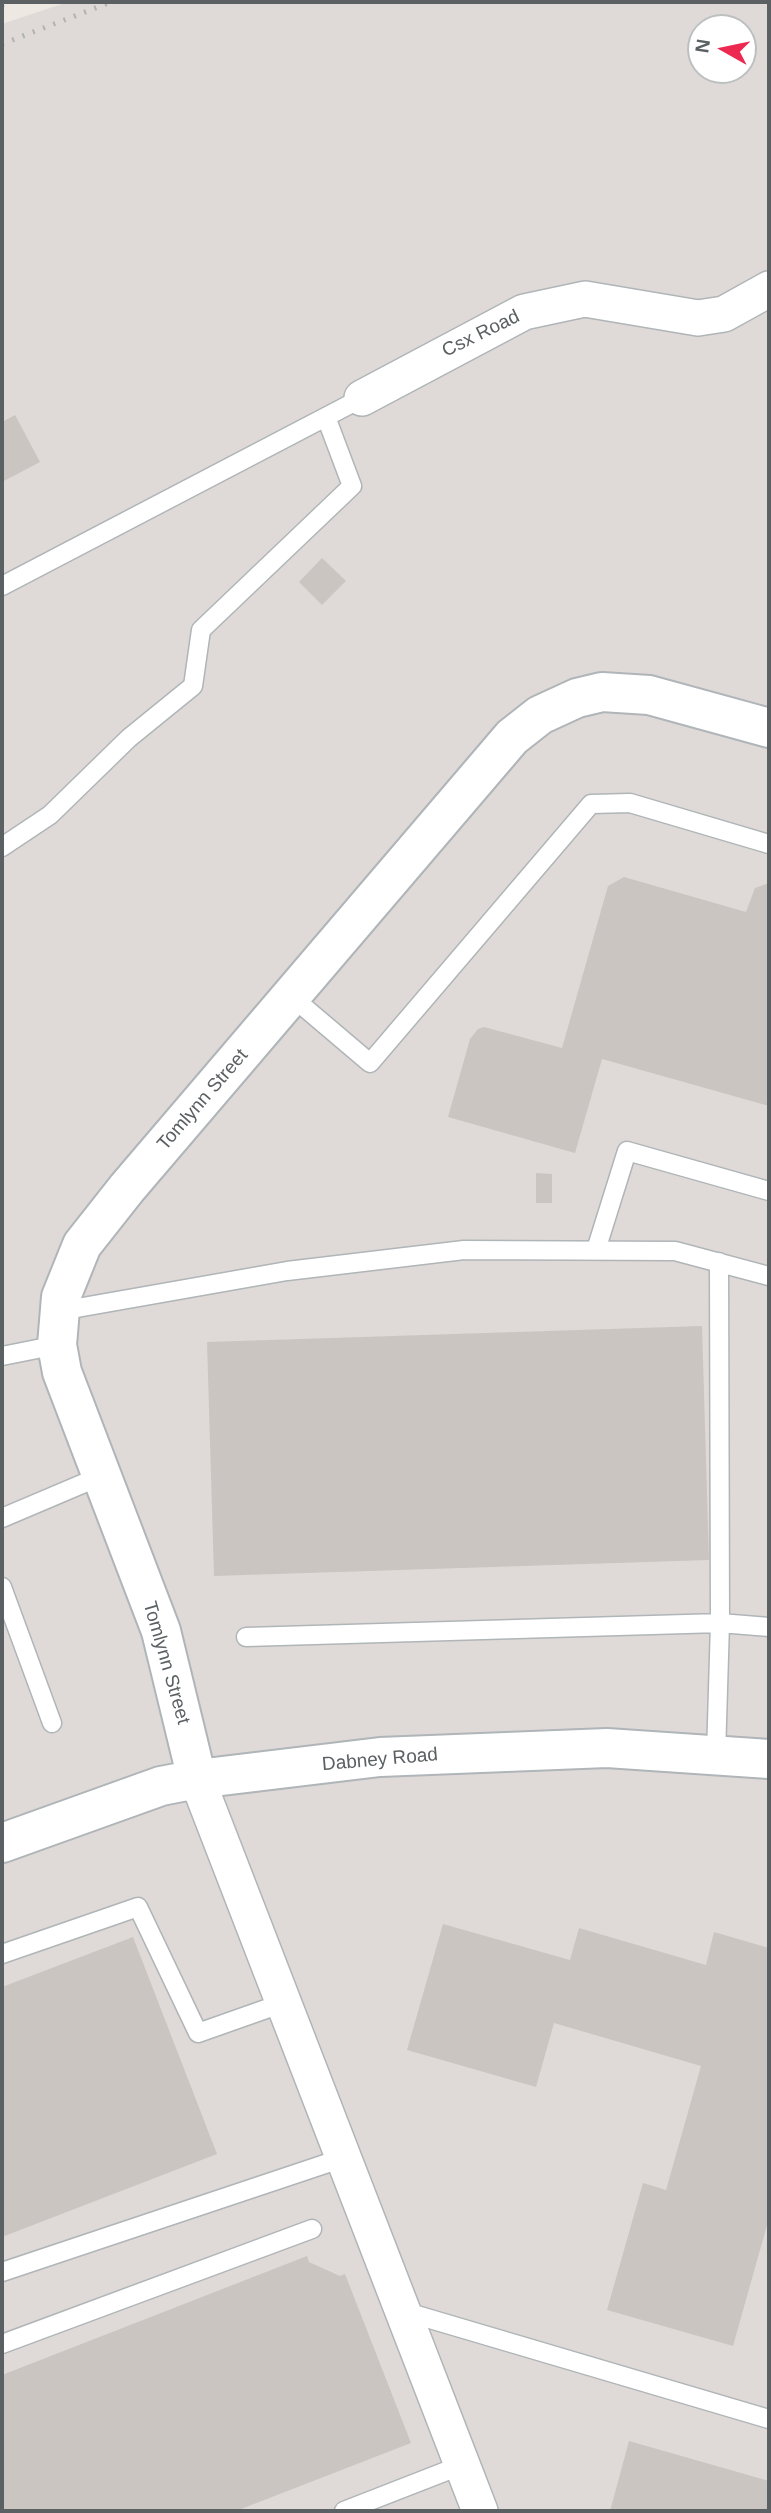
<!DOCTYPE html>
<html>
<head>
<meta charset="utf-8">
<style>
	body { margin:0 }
	#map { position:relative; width:771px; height:2513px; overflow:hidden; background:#eee8e2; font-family:Helvetica,sans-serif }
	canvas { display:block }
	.frame { position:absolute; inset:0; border:4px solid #5b6163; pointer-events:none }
	.north { position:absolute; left:687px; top:14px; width:70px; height:70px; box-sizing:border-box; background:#fff; border:2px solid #bdc0c1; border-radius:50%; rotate:279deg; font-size:19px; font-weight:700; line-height:28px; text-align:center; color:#5b6163 }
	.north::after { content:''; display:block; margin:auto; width:24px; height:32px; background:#ed2951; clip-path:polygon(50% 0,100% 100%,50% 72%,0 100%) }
</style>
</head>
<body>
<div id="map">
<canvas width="771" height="2513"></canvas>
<div class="frame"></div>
<div class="north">N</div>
</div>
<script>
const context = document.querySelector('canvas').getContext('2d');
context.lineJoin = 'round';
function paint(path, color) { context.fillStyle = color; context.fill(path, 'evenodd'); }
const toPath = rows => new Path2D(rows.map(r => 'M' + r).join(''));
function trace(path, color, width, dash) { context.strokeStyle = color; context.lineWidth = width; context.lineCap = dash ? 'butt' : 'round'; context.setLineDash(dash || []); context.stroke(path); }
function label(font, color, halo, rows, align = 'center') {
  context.font = font + ' Helvetica,sans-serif'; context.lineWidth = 6; context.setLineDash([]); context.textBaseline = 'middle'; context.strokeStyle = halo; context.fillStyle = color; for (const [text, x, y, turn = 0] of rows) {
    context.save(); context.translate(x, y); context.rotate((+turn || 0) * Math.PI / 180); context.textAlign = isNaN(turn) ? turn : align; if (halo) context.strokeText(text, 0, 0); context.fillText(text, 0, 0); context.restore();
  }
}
paint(toPath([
	[68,2,769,2,769,2511,2,2511,2,24],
	[701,28,743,28,743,70,701,70]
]), '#dfdad7');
paint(toPath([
	[15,415,40,462,2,482,2,422],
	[322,558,346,581,322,605,299,582],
	[624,877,746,912,755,888,769,883,769,1106,602,1059,575,1153,448,1117,470,1039,478,1029,484,1027,562,1048,608,886],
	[536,1173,552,1174,552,1203,536,1203],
	[702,1326,709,1560,214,1576,207,1342],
	[443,1924,570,1960,579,1928,706,1965,714,1932,769,1948,769,2218,733,2346,607,2310,643,2183,666,2190,701,2066,554,2023,536,2087,407,2050],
	[133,1937,217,2154,2,2237,2,1987],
	[307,2256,309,2262,340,2276,345,2274,411,2443,236,2511,2,2511,2,2375],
	[629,2441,769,2481,769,2511,610,2511]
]), '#cbc5c1');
const lane = toPath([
	[2,586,362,398],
	[2,847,50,815,129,738,193,686,201,630,352,486,326,417],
	[291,996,370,1063,591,804,630,803,769,844],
	[596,1250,627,1151,769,1191],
	[60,1311,287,1271,464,1250,675,1251,769,1276],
	[2,1356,57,1345],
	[2,1518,101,1476],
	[2,1587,52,1723],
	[246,1637,720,1623,769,1627],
	[716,1755,720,1623,719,1262],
	[2,1954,138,1907,198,2033,283,2003],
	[2,2272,343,2158],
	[403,2311,769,2419],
	[2,2344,312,2229],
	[344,2511,462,2465]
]);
const street = toPath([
	[362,398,524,312,585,299,698,318,724,314,769,289],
	[197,1779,480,2511]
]);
const secondary = toPath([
	[197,1779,161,1631,62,1372,57,1345,61,1297,82,1245,127,1188,512,737,540,715,577,698,602,692,649,695,769,728],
	[2,1843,161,1786,197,1779,380,1757,607,1748,769,1759]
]);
trace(lane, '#b0b5b8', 21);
trace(street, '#b0b5b8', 38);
trace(secondary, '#afb5b8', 42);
trace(lane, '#fff', 18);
trace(street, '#fff', 35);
trace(secondary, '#fff', 38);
trace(toPath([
	[2,5,11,2],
	[2,44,111,2]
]), '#b1b2b3', 5, [2, 9]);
label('19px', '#5b6163', '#fff', [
	["Csx Road",481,334,-26],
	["Tomlynn Street",203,1100,-49],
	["Tomlynn Street",166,1663,74],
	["Dabney Road",380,1760,-5]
]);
</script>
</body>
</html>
